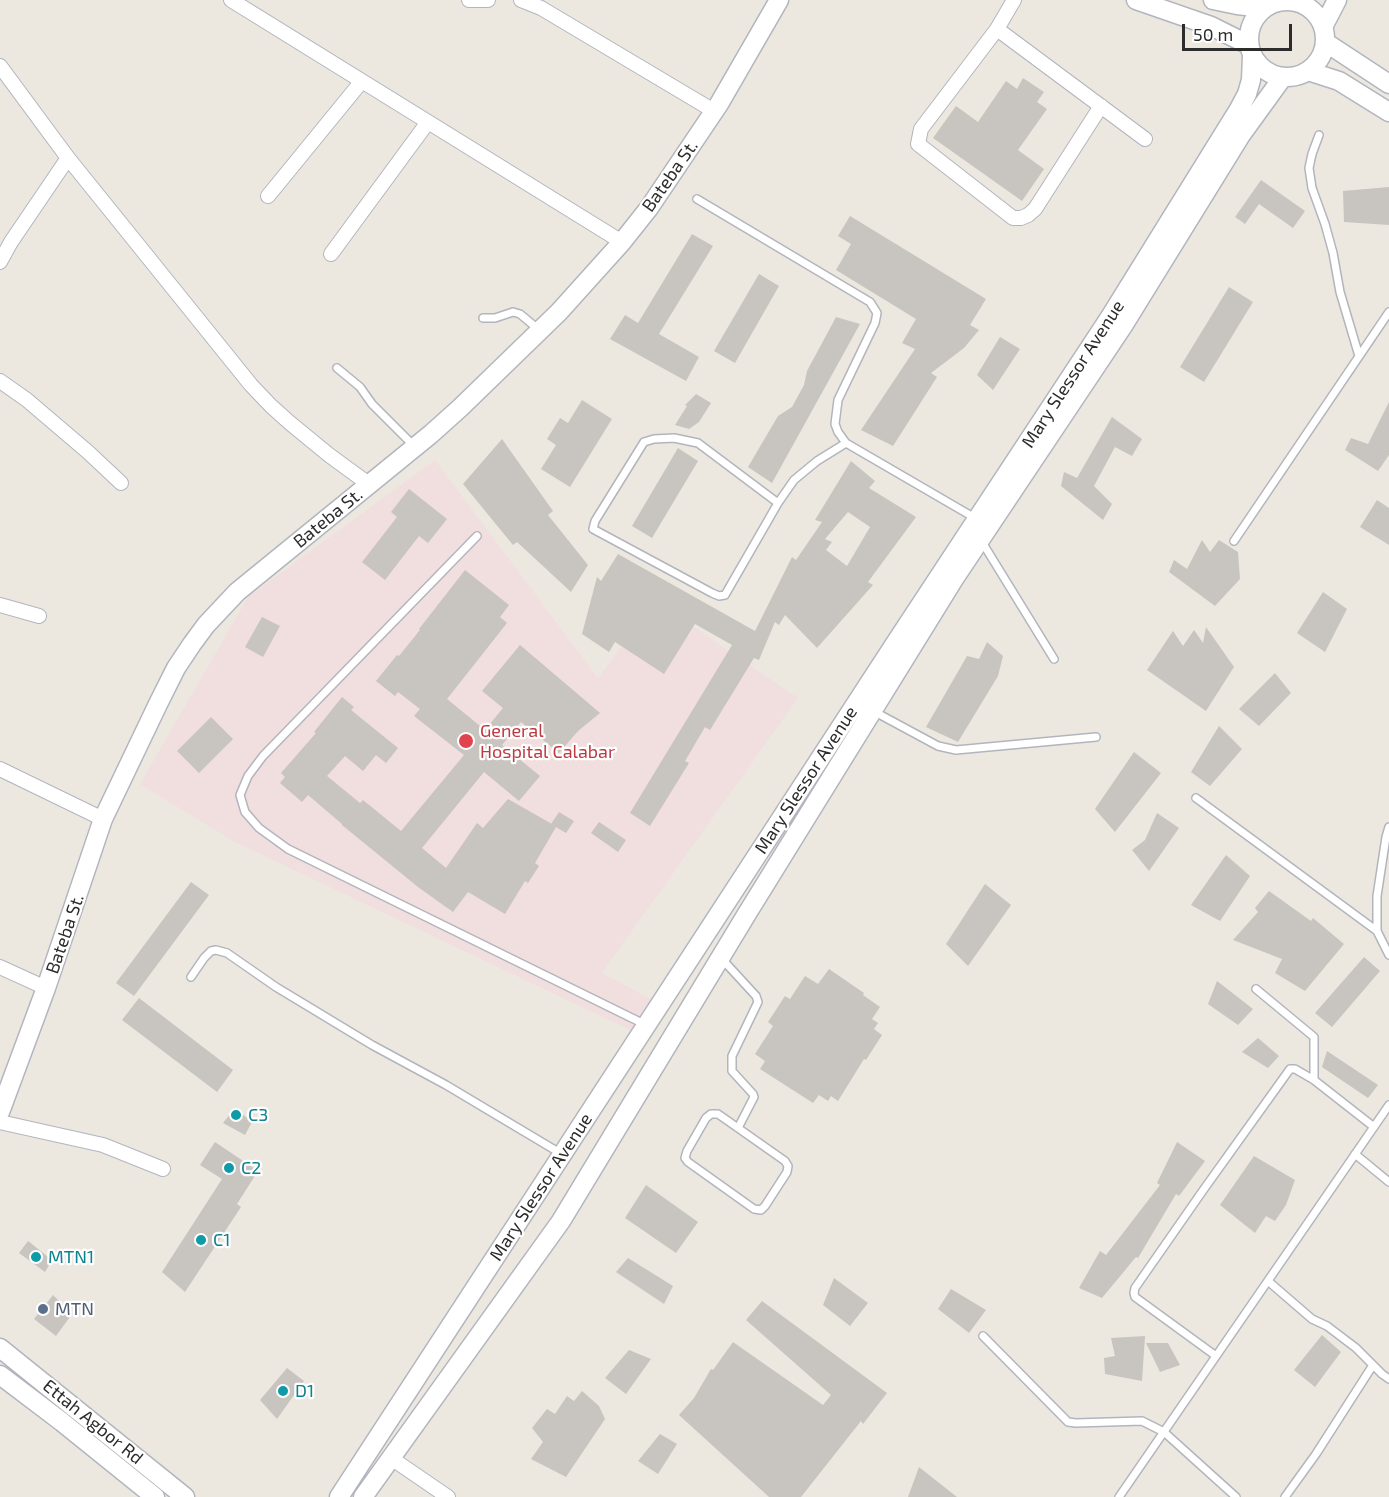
<!DOCTYPE html>
<html>
<head>
<meta charset="utf-8">
<style>
	body { margin:0 }
	#map { position:relative; width:1389px; height:1497px; overflow:hidden; background:#ece8e0; font-family:"Exo 2",sans-serif }
	canvas { display:block }
	.scale { position:absolute; left:1182px; top:24px; width:110px; height:27px; box-sizing:border-box; border:3px solid #2c2c2c; border-top:0; padding-left:8px; font-size:18px; line-height:21px; white-space:nowrap; color:#2c2c2c; -webkit-text-stroke:4px #fff; paint-order:stroke }
</style>
</head>
<body>
<div id="map">
<canvas width="1389" height="1497"></canvas>
<div class="scale">50 m</div>
</div>
<script>
const context = document.querySelector('canvas').getContext('2d');
context.lineJoin = 'round';
function paint(path, color) { context.fillStyle = color; context.fill(path, 'evenodd'); }
const toPath = rows => new Path2D(rows.map(r => 'M' + r).join(''));
function trace(path, color, width, dash) { context.strokeStyle = color; context.lineWidth = width; context.lineCap = dash ? 'butt' : 'round'; context.setLineDash(dash || []); context.stroke(path); }
function label(font, color, halo, rows, align = 'center') {
  context.font = font + ' "Exo 2",sans-serif'; context.lineWidth = 4.5; context.setLineDash([]); context.textBaseline = 'middle'; context.strokeStyle = halo; context.fillStyle = color; for (const [text, x, y, turn = 0] of rows) {
    context.save(); context.translate(x, y); context.rotate((+turn || 0) * Math.PI / 180); context.textAlign = isNaN(turn) ? turn : align; if (halo) context.strokeText(text, 0, 0); context.fillText(text, 0, 0); context.restore();
  }
}
paint(toPath([
	[435,460,598,678,649,609,689,636,694,627,798,698,602,973,651,999,632,1031,233,841,140,784,248,597]
]), '#f1dfdf');
paint(toPath([
	[1023,78,1044,92,1037,102,1047,109,1018,150,1044,169,1022,201,933,138,956,106,978,122,1006,81,1017,89],
	[1261,180,1305,211,1293,228,1259,204,1245,224,1235,217],
	[1389,187,1389,225,1344,222,1343,191],
	[850,216,986,299,970,325,979,330,964,348,931,373,937,377,893,446,861,430,915,349,902,343,916,319,836,270,851,244,838,236],
	[692,234,713,246,659,334,699,357,686,381,610,339,625,315,638,323],
	[759,274,779,286,735,363,714,351],
	[1229,287,1253,302,1204,382,1180,367],
	[836,317,860,324,772,483,748,467,778,416,792,407,804,385,807,371],
	[1000,337,1020,349,993,390,977,375],
	[696,394,711,403,699,422,689,429,675,425,687,406,685,405],
	[582,400,612,419,570,487,541,469,556,445,547,439,560,418,568,423],
	[1389,402,1389,455,1378,471,1345,450,1351,438,1368,444],
	[1112,417,1142,439,1132,456,1115,447,1094,486,1112,504,1103,520,1061,486,1064,472,1077,478],
	[502,439,553,511,548,515,588,565,571,592,517,542,513,545,463,484],
	[678,448,698,461,652,538,632,526],
	[851,461,875,481,869,488,916,517,868,582,873,585,817,648,785,615,779,625,775,622,759,660,754,658,710,730,705,727,685,761,689,763,650,826,630,813,732,645,695,624,664,674,615,642,609,652,582,634,597,577,601,581,618,554,755,631,792,557,796,560,822,522,815,520],
	[848,512,870,527,847,566,826,550,832,542,825,539],
	[409,489,447,519,428,543,419,536,385,580,362,562,397,517,391,512],
	[1377,500,1389,508,1389,545,1360,527],
	[1202,540,1210,552,1219,540,1238,552,1240,579,1215,606,1169,572,1174,560,1187,569],
	[465,570,509,605,500,617,507,623,447,699,485,730,503,708,482,691,520,645,600,713,578,731,559,753,521,722,502,745,540,776,519,801,484,772,422,848,446,868,477,823,483,828,508,799,552,824,551,824,559,812,574,821,566,833,556,827,535,863,539,866,528,883,525,881,505,914,468,892,453,912,418,887,342,825,342,824,308,795,302,802,280,783,285,777,281,773,316,733,314,732,342,697,354,707,351,710,398,748,386,763,376,755,363,771,345,756,327,776,360,803,363,800,401,831,464,755,414,716,420,709,398,692,395,696,376,681,397,655,399,656,420,630,419,629],
	[1323,592,1347,609,1325,652,1297,633],
	[262,617,280,626,263,657,245,647],
	[1206,627,1234,667,1206,711,1147,670,1173,631,1183,646,1194,630,1203,643],
	[987,642,1003,656,998,676,958,742,926,727,967,656,979,659],
	[1275,673,1291,693,1259,726,1239,709],
	[211,717,233,739,199,773,177,751],
	[1219,726,1242,749,1210,786,1191,772],
	[1134,752,1161,773,1115,832,1095,809],
	[1157,813,1179,828,1149,871,1132,850,1145,840],
	[599,822,626,840,618,852,591,833],
	[1226,855,1250,876,1220,921,1191,905],
	[191,882,209,895,134,996,116,983],
	[985,884,1011,905,968,966,946,944],
	[1269,891,1311,921,1313,918,1344,944,1305,991,1275,973,1282,959,1233,940,1258,912,1255,908],
	[1364,957,1380,971,1332,1027,1315,1013],
	[829,969,864,993,863,995,880,1007,872,1019,878,1023,874,1029,882,1035,866,1060,864,1059,838,1101,831,1096,828,1101,819,1095,813,1103,760,1069,765,1061,755,1054,773,1026,768,1022,785,996,790,999,805,976,818,984],
	[1217,981,1253,1009,1238,1025,1208,1004],
	[139,998,233,1070,217,1092,122,1020],
	[1258,1038,1279,1056,1268,1068,1242,1052],
	[1327,1051,1378,1085,1368,1098,1322,1067],
	[235,1108,252,1122,245,1135,223,1123],
	[215,1142,258,1171,237,1204,241,1207,185,1292,162,1272,222,1179,200,1165],
	[1177,1142,1205,1161,1179,1196,1176,1194,1138,1258,1136,1257,1102,1298,1079,1288,1100,1251,1106,1255,1160,1185,1157,1183],
	[1254,1156,1295,1180,1286,1205,1275,1221,1266,1216,1255,1233,1220,1205],
	[646,1185,698,1222,676,1253,625,1218],
	[28,1241,52,1260,45,1272,19,1253],
	[628,1258,673,1286,664,1304,616,1272],
	[834,1278,868,1303,850,1326,823,1305],
	[951,1289,986,1310,969,1333,938,1309],
	[53,1295,72,1314,56,1336,34,1319],
	[762,1301,887,1393,863,1424,861,1421,801,1497,769,1497,679,1415,694,1398,711,1369,713,1370,733,1342,823,1405,831,1395,746,1320],
	[1322,1335,1341,1352,1315,1387,1294,1370],
	[1145,1336,1142,1381,1105,1374,1104,1358,1115,1356,1111,1338],
	[1146,1343,1168,1343,1180,1365,1160,1372],
	[629,1350,651,1359,626,1394,605,1378],
	[287,1368,304,1381,277,1419,260,1400],
	[582,1391,599,1406,605,1419,566,1477,531,1459,543,1442,532,1428,547,1409,555,1414,567,1396,574,1401],
	[660,1434,677,1444,658,1474,638,1461],
	[919,1467,957,1497,908,1497]
]), '#c8c4bf');
const lane = toPath([
	[1319,135,1312,154,1309,168,1312,188,1325,224,1333,253,1340,292,1359,356],
	[697,199,870,302,877,313,875,323,838,400,835,424,838,432,846,443,975,518],
	[483,318,495,318,513,312,520,314,538,329],
	[337,368,360,387,372,404,415,447],
	[778,503,698,443,674,438,654,439,644,442,595,521,593,529,712,593,719,596,725,595,778,503,794,480,817,461,846,443],
	[477,536,263,756,248,776,240,795,245,812,259,828,288,849,644,1024],
	[1234,541,1389,312],
	[982,542,1054,659],
	[875,712,938,746,956,750,1096,737],
	[1196,798,1377,931],
	[1389,827,1386,837,1377,896,1377,931,1389,955],
	[722,959,756,996,758,1002,732,1056,732,1071,753,1094,754,1097,738,1128,785,1161,788,1166,787,1172,765,1206,761,1210,754,1209,688,1162,685,1158,687,1151,706,1118,711,1114,718,1114,738,1128],
	[191,977,204,958,211,951,216,950,227,953,276,987,372,1045,446,1085,560,1153],
	[1256,989,1314,1037,1314,1080,1374,1127],
	[1355,1154,1389,1182],
	[1268,1281,1312,1319,1327,1326,1356,1348,1382,1374,1389,1379],
	[983,1336,1068,1422,1076,1423,1142,1421,1164,1432,1236,1497],
	[1216,1356,1135,1297,1134,1293,1135,1288,1204,1189,1290,1069,1295,1069,1314,1080],
	[1119,1497,1389,1105],
	[1285,1497,1316,1454,1373,1365]
]);
const street = toPath([
	[231,0,622,242],
	[469,0,488,0],
	[521,0,541,8,714,111],
	[1014,0,997,29,921,129,918,144,1013,218,1021,218,1028,215,1035,209,1101,106],
	[997,29,1145,139],
	[0,66,68,158,251,385,271,406,290,423,329,455,370,485],
	[268,196,362,81],
	[331,254,428,122],
	[0,262,11,242,68,158],
	[0,381,27,400,88,452,121,483],
	[0,605,39,616],
	[0,769,103,819],
	[0,967,46,988],
	[0,1122,103,1145,163,1169],
	[391,1458,448,1497]
]);
const secondary = toPath([
	[1136,0,1211,26,1249,45],
	[1213,0,1237,5,1264,8],
	'1249 39a38 38 0 1 1 76 0a38 38 0 1 1-76 0Z',
	[1323,27,1337,0],
	[1325,42,1389,84],
	[1308,71,1339,81,1389,112],
	[0,1112,46,988,103,819,158,704,176,668,192,644,206,625,237,592,431,434,460,408,559,312,622,242,649,208,719,104,779,0],
	[0,1348,185,1497],
	[0,1375,62,1422,155,1497],
	[339,1497,898,639,1110,317,1239,109,1247,94,1251,80,1252,55],
	[363,1497,561,1221,748,912,954,579,1123,326,1241,135,1283,77]
]);
trace(lane, '#b3b5be', 10);
trace(street, '#b3b5be', 16);
trace(secondary, '#b3b5be', 21);
trace(lane, '#fff', 7);
trace(street, '#fff', 14);
trace(secondary, '#fff', 18);
for (const [x, y, r, color] of [
	[466,741,8,"#e0444e"],
	[236,1115,6,"#0f9aa8"],
	[229,1168,6,"#0f9aa8"],
	[201,1240,6,"#0f9aa8"],
	[36,1257,6,"#0f9aa8"],
	[43,1309,6,"#5c6f8a"],
	[283,1391,6,"#0f9aa8"]
]) { const dot = new Path2D(); dot.arc(x, y, r, 0, 2 * Math.PI); context.fillStyle = color; context.fill(dot); trace(dot, '#fff', 2); }
label('18px', '#2c2c2c', '#fff', [
	["Bateba St.",670,176,-55],
	["Mary Slessor Avenue",1073,374,-57],
	["Bateba St.",328,518,-39],
	["Mary Slessor Avenue",806,780,-57],
	["Bateba St.",65,934,-71],
	["Mary Slessor Avenue",541,1187,-57],
	["Ettah Agbor Rd",93,1422,39]
]);
label('18px', '#be3a42', '#fff', [
	["General",480,731],
	["Hospital Calabar",480,752]
], 'left');
label('18px', '#0d838f', '#fff', [
	["C3",248,1115],
	["C2",241,1168],
	["C1",213,1240],
	["MTN1",48,1257],
	["D1",295,1391]
], 'left');
label('18px', '#4e5e75', '#fff', [
	["MTN",55,1309]
], 'left');
</script>
</body>
</html>
